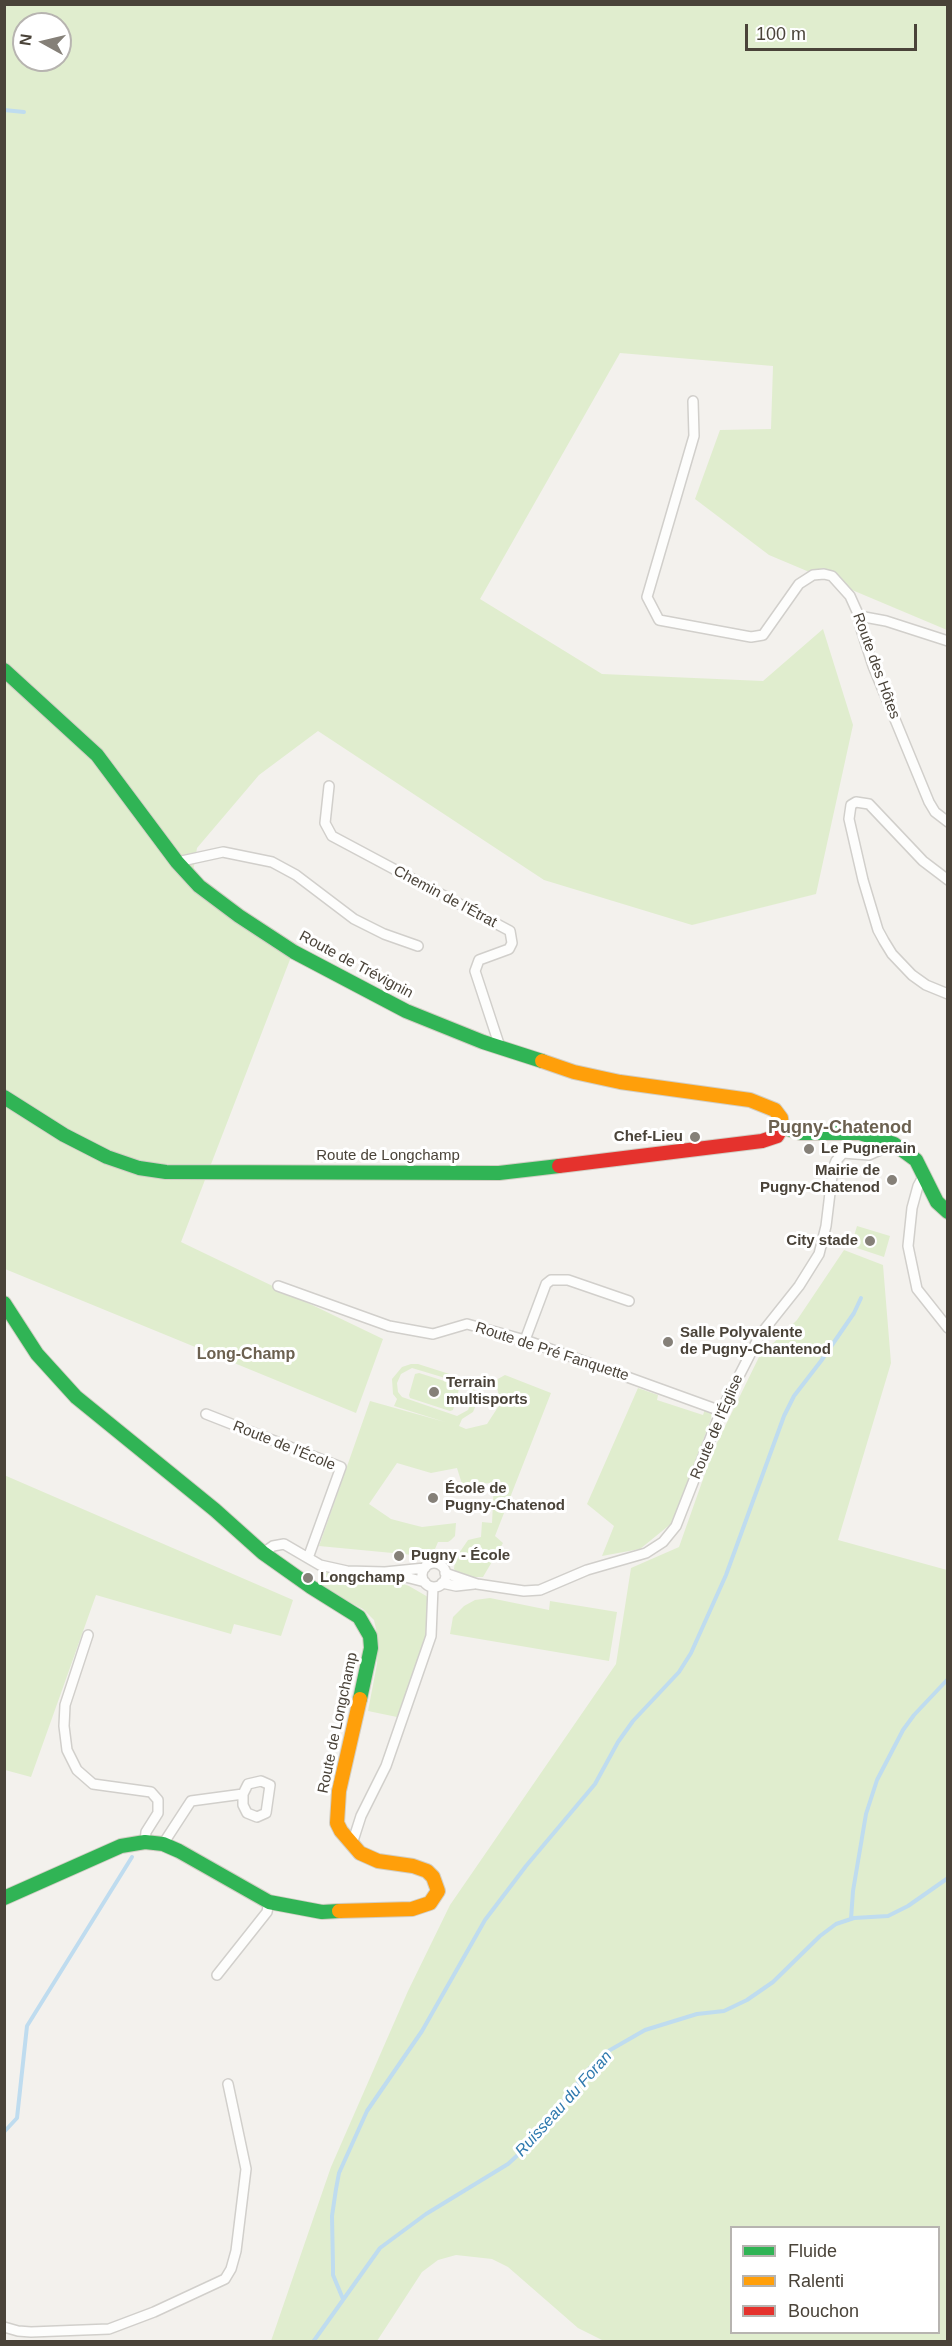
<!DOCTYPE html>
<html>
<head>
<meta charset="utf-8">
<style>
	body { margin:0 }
	#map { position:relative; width:952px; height:2346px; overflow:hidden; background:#f3f1ed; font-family:Helvetica,sans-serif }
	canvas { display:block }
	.frame { position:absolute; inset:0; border:6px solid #4a4339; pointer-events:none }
	.legend { position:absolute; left:730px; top:2226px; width:210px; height:108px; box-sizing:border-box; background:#fff; border:2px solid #b7b4b0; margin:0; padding:8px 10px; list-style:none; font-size:18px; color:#4a4339 }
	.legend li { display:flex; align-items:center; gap:12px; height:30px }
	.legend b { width:30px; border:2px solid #b7b4b0 }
	.north { position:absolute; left:12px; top:12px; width:60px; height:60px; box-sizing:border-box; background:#fff; border:2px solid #b7b4b0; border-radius:50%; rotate:278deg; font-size:16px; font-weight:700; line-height:24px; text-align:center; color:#4a4339 }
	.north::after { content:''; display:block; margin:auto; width:21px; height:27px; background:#858078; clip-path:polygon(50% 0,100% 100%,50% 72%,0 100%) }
	.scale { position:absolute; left:745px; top:24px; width:172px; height:27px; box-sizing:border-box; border:3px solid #4a4339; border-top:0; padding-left:8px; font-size:18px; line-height:21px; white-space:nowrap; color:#4a4339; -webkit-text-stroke:4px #fff; paint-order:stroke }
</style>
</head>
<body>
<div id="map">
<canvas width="952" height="2346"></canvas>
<div class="frame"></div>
<ul class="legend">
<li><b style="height:8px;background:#30b455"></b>Fluide</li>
<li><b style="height:8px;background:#ff9f0a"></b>Ralenti</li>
<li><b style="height:8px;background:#e5322d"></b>Bouchon</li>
</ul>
<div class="north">N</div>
<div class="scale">100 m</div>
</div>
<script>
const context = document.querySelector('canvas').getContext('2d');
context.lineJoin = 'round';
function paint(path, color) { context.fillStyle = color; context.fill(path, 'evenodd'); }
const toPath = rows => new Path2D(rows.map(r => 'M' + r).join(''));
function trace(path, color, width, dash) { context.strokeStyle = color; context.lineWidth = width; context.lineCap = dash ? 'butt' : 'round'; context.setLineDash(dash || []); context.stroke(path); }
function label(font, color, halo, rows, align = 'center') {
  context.font = font + ' Helvetica,sans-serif'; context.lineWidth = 6; context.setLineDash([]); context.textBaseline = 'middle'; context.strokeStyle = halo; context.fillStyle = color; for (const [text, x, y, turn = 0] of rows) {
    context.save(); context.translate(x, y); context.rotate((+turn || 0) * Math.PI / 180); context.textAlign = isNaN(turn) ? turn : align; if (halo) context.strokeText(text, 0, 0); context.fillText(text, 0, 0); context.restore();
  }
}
paint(toPath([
	[4,5,947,5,947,630,769,555,695,499,720,430,771,429,773,366,620,353,480,599,602,674,763,681,823,629,853,725,816,894,692,925,544,880,318,731,259,775,197,848,193,872,243,910,296,944,181,1242,383,1339,356,1413,5,1269],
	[24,24,60,24,60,60,24,60],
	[857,1226,890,1236,884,1257,851,1246],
	[844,1250,883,1265,891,1363,838,1540,947,1570,947,2341,604,2341,578,2328,508,2267,492,2259,456,2255,438,2260,422,2272,377,2341,271,2341,331,2167,408,1991,450,1905,616,1664,631,1568,679,1547,713,1451,759,1357,797,1320],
	[732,2228,938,2228,938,2332,732,2332],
	[411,1364,418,1364,462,1378,474,1388,476,1405,473,1412,462,1419,459,1426,466,1429,487,1424,500,1404,496,1380,505,1375,551,1393,495,1536,503,1543,483,1577,460,1577,454,1569,455,1559,468,1540,481,1537,482,1522,492,1523,494,1483,462,1484,457,1468,431,1473,397,1463,369,1504,391,1519,410,1524,422,1527,456,1523,455,1536,451,1540,448,1542,438,1542,435,1549,424,1556,319,1546,370,1401,445,1422,394,1406,397,1399,393,1394,392,1379,402,1367],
	[412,1368,465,1384,470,1391,472,1401,468,1410,457,1416,402,1397,398,1392,397,1383,401,1374],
	[419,1373,457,1385,459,1389,453,1410,450,1411,410,1398,409,1395,415,1374],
	[638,1388,658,1395,657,1400,703,1415,705,1409,712,1411,711,1419,672,1523,640,1549,602,1556,614,1526,587,1504],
	[4,1475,293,1600,281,1636,234,1624,231,1634,96,1595,31,1777,5,1770],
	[324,1572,344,1576,389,1579,409,1586,428,1597,429,1634,397,1717,368,1711,377,1664,378,1638,374,1620,363,1609,316,1585],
	[490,1598,549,1610,550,1601,617,1612,609,1661,450,1634,453,1617,464,1606,475,1600]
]), '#e0edce');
trace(toPath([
	[4,110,24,112],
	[851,1919,853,1891,866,1814,877,1780,903,1730,914,1715,948,1679],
	[4,2132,17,2118,27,2026,132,1857],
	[343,2299,333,2275,333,2267,332,2216,336,2189,339,2173,367,2111,422,2031,485,1920,526,1866,595,1784,618,1742,633,1721,679,1672,691,1653,726,1575,784,1416,794,1396,821,1361,854,1313,861,1298],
	[313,2342,380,2248,426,2214,508,2164,531,2143,588,2070,605,2053,645,2030,697,2014,724,2011,747,2000,773,1982,820,1936,836,1924,854,1918,888,1916,908,1906,948,1878]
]), '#bfdcef', 4);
const street = toPath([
	[693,401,694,436,647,597,659,620,751,637,763,635,799,584,813,575,824,574,832,576,850,596,859,616,861,629,873,666,929,802,935,812,948,822],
	[859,616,886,621,948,641],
	[329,786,325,823,332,836,510,931,512,943,509,949,479,960,475,971,500,1047],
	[177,862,223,852,272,862,296,875,354,919,384,934,418,946],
	[948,880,923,861,869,804,856,802,851,805,849,819,863,880,878,930,884,941,892,954,912,975,926,985,948,994],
	[924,1175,918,1186,912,1208,908,1246,917,1289,948,1328],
	[278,1286,389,1326,433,1334,467,1324,525,1340,721,1411],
	[525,1340,546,1284,551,1280,568,1280,629,1301],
	[206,1414,341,1467,308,1558],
	[263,1553,273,1546,284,1544,320,1565,347,1571,385,1572,425,1568],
	'422 1575a12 12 0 1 1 24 0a12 12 0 1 1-24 0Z',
	[390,1573,425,1582],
	[445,1573,477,1584,524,1591,540,1590,587,1570,646,1553,663,1542,676,1526,721,1411,760,1335,799,1286,819,1254,826,1226,833,1168,836,1161,843,1153,869,1155,894,1144],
	[442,1583,456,1586,474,1584],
	[88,1635,65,1705,64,1726,67,1750,77,1770,93,1784,151,1792,158,1800,158,1813,146,1832,145,1842],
	[163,1844,191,1801,243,1794,248,1784,261,1781,270,1785,266,1813,257,1817,247,1813,243,1805,243,1794],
	[352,1844,361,1816,386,1766,431,1636,433,1587],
	[217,1975,267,1912,269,1902],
	[4,2327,18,2331,31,2332,109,2329,154,2312,225,2279,231,2269,236,2251,246,2169,228,2084]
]);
const fast = toPath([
	[4,670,97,755,177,862,199,886,239,916,294,952,406,1011,483,1042,542,1061],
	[4,1097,64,1135,107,1157,139,1168,166,1172,499,1173,559,1166],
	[782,1127,801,1133,860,1133,894,1144,916,1160,937,1202,948,1212],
	[4,1303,37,1354,76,1397,215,1510,263,1553,311,1587,359,1617,370,1636,371,1648,360,1699],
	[4,1898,121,1846,145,1842,163,1844,179,1851,269,1902,322,1912,339,1911]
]);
const slow = toPath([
	[542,1061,574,1072,620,1082,750,1100,775,1110,781,1118,782,1127],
	[339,1911,412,1909,430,1903,438,1891,433,1877,427,1871,413,1866,378,1861,360,1853,341,1831,337,1823,339,1791,360,1699]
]);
const jam = toPath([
	[559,1166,762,1141,777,1136,782,1127]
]);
trace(street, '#d1cfcb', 12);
trace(fast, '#d2cec4', 16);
trace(slow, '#d2cec4', 16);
trace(jam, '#d2cec4', 16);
trace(street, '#fdfdfc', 9);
trace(fast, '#30b455', 14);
trace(slow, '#ff9f0a', 14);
trace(jam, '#e5322d', 14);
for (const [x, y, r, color] of [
	[695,1137,6,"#858078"],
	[809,1149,6,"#858078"],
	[892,1180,6,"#858078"],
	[870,1241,6,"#858078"],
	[668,1342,6,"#858078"],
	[434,1392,6,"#858078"],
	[433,1498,6,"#858078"],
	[399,1556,6,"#858078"],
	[308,1578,6,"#858078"]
]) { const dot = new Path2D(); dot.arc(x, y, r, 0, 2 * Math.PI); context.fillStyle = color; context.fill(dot); trace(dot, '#fff', 2); }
label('15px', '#4a4339', '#fff', [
	["Route des Hôtes",876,666,70],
	["Chemin de l'Étrat",445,897,28],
	["Route de Trévignin",356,965,28],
	["Route de Longchamp",388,1156],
	["Route de Pré Fanquette",552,1352,18],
	["Route de l'Église",717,1427,-67],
	["Route de l'École",284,1446,22],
	["Route de Longchamp",338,1723,-78]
]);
label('bold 15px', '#4a4339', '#fff', [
	["Chef-Lieu",683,1137,"right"],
	["Le Pugnerain",821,1149],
	["Mairie de",880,1171,"right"],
	["Pugny-Chatenod",880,1188,"right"],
	["City stade",858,1241,"right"],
	["Salle Polyvalente",680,1333],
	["de Pugny-Chantenod",680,1350],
	["Terrain",446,1383],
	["multisports",446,1400],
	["École de",445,1489],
	["Pugny-Chatenod",445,1506],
	["Pugny - École",411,1556],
	["Longchamp",320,1578]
], 'left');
label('bold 16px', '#6c6150', '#fff', [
	["Long-Champ",246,1355]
]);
label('italic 16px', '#2f79ae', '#fff', [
	["Ruisseau du Foran",564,2104,-48]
]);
label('bold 18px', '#6c6150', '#fff', [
	["Pugny-Chatenod",840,1128]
]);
</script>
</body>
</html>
